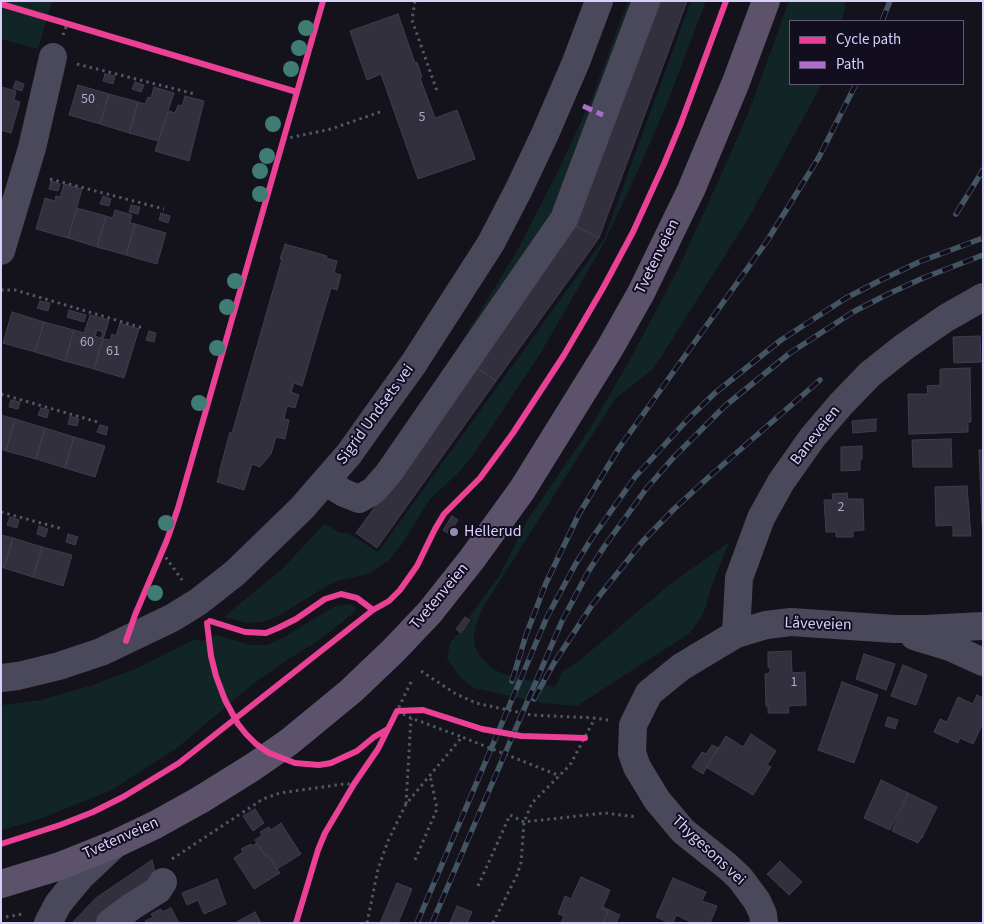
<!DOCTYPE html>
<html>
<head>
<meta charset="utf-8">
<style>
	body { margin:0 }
	#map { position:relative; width:984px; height:924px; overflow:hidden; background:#14121b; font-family:"Source Sans 3",sans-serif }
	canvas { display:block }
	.frame { position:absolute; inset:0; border:2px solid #d6d0fb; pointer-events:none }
	.legend { position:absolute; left:789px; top:20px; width:175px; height:65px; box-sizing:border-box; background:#120e1f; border:1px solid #605c77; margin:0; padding:6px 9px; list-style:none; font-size:15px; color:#d6d0fb }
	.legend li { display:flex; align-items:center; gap:10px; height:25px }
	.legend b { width:25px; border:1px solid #605c77 }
</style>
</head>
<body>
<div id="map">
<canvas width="984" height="924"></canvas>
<div class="frame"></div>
<ul class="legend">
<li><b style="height:6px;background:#ea4096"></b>Cycle path</li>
<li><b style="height:6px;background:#b06ccc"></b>Path</li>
</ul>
</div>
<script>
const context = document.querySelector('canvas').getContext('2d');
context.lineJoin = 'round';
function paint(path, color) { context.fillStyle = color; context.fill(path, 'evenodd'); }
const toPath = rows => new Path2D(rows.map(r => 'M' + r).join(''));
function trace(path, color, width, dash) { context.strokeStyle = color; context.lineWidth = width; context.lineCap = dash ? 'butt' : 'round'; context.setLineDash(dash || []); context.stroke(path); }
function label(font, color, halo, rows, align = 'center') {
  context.font = font + ' "Source Sans 3",sans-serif'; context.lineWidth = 4; context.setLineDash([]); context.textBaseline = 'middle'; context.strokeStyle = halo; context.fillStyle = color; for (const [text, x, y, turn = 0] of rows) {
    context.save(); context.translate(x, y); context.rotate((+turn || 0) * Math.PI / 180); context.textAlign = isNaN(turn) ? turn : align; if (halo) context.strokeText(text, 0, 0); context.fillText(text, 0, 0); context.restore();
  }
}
paint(toPath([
	[1,1,52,1,38,49,1,39],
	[628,1,635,1,553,209,536,241,450,365,449,362,517,251,558,171,591,100],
	[691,1,706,1,668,101,638,171,604,243,540,354,472,457,456,475,430,499,402,544,388,561,369,574,341,580,327,586,278,616,262,622,248,623,224,617,282,569,325,523,340,533,348,533,378,552,604,239],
	[789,1,846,1,842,21,790,21,790,84,822,84,748,219,654,368,615,399,484,606,475,627,474,636,475,646,479,655,493,669,504,674,555,687,562,672,580,660,669,585,729,542,712,585,706,607,700,619,690,633,577,706,543,703,474,688,460,677,447,659,450,643,459,632,461,633,472,620,469,617,498,578,528,519,589,430,630,360,678,269,727,162,751,106],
	[348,604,355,607,355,611,351,615,315,643,287,660,253,684,177,748,110,791,40,819,1,830,1,705,41,700,93,685,135,669,195,639,202,641,217,635,250,645,268,645,286,636,335,606]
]), '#122526');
const building = toPath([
	[661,1,687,1,599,238,576,226,661,1],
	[398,14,415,63,417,62,422,77,420,78,435,118,457,110,475,159,418,179,381,74,367,80,350,31,398,14],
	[105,74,115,76,113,84,103,81,105,74],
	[16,81,24,84,22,91,13,88,16,81],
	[135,82,144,85,141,92,132,89,135,82],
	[78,85,109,94,100,124,69,115,78,85],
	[1,87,16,91,14,100,20,102,11,133,1,130,1,87],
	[154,87,174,93,158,141,129,133,138,102,145,104,148,97,151,98,154,87],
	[109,94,138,102,129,133,100,124,109,94],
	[185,96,204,101,189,161,155,151,169,111,175,113,178,105,182,106,185,96],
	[51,181,60,184,58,191,49,189,51,181],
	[64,184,82,189,68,238,36,229,45,198,55,201,56,196,60,197,64,184],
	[103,196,111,199,109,206,100,204,103,196],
	[131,205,140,207,138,214,129,212,131,205],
	[77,208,106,216,97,247,68,238,77,208],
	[115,210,132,215,130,223,135,224,126,255,97,247,106,216,113,218,115,210],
	[161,213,170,216,168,223,159,220,161,213],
	[135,224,166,233,157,264,126,255,135,224],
	[576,226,599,238,496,381,476,367,576,226],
	[285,244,327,256,326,258,337,261,334,273,341,275,337,290,331,288,302,386,294,383,291,392,299,395,295,408,287,406,284,419,289,420,285,439,276,437,271,454,260,467,252,464,244,490,217,482,220,473,219,473,230,432,232,433,282,259,280,259,285,244],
	[40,301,50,303,48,311,37,308,40,301],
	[69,310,86,315,84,322,67,317,69,310],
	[12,312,44,322,35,352,3,343,12,312],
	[90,315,109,320,94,369,65,361,74,330,84,333,90,315],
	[97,330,103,332,101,338,95,336,97,330],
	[44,322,74,330,65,361,35,352,44,322],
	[120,323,139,329,124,378,94,369,103,339,110,340,112,334,116,336,120,323],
	[149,331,156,333,154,342,146,340,149,331],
	[980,336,981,362,954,363,953,337,980,336],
	[476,367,496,381,377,548,356,533,476,367],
	[970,368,971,422,968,422,968,432,909,434,908,394,928,394,927,386,940,385,940,369,970,368],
	[11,400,20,402,18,409,9,407,11,400],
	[41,408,49,410,47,418,38,415,41,408],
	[1,415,15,419,6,451,1,449,1,415],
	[70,416,79,419,77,426,68,424,70,416],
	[15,419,45,428,36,459,6,451,15,419],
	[876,419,876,431,853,433,852,421,876,419],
	[100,425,108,427,106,435,97,432,100,425],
	[45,428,74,437,65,468,36,459,45,428],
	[74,437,105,446,95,477,65,468,74,437],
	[951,439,952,467,913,467,912,440,951,439],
	[862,446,862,459,860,460,860,470,841,471,841,447,862,446],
	[979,450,983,450,983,526,982,526,979,450],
	[967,486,971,536,953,536,953,525,936,526,935,487,967,486],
	[847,493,848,499,863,499,864,530,853,531,853,537,836,537,836,532,826,532,824,500,833,500,832,494,847,493],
	[452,516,458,520,449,534,443,530,452,516],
	[10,517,19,520,17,528,7,525,10,517],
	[39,526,48,529,45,537,37,534,39,526],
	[68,534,78,537,75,545,66,542,68,534],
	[1,535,13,538,4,568,1,567,1,535],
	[13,538,42,547,33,577,4,568,13,538],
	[42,547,72,555,63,586,33,577,42,547],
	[465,617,470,620,461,633,456,629,465,617],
	[791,651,792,673,805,672,806,705,788,706,789,713,768,713,768,706,766,706,765,674,770,673,770,667,768,667,768,652,791,651],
	[864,654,895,664,886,690,856,679,864,654],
	[903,665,927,675,916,705,891,696,903,665],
	[842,682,878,695,854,763,818,750,842,682],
	[977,695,983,698,983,723,973,744,960,738,958,743,934,732,940,719,947,722,958,697,973,704,977,695],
	[888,717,898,720,895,729,885,726,888,717],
	[751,734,776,751,767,765,771,767,753,795,706,767,726,736,743,747,751,734],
	[712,745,718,748,703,774,692,767,702,752,706,754,712,745],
	[881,780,908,793,890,830,864,818,881,780],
	[908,793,937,807,922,838,921,838,918,843,892,831,908,793],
	[255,809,264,823,253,831,243,816,255,809],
	[281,823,301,854,277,869,268,855,266,857,255,840,262,835,260,832,269,827,271,830,281,823],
	[257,843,266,857,268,855,280,873,254,889,234,858,243,852,241,849,251,844,252,846,257,843],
	[152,860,157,881,97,923,72,923,96,898,152,860],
	[780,861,802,882,789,895,767,874,780,861],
	[581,877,610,890,602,909,608,912,603,923,561,923,564,916,558,914,565,896,571,899,581,877],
	[673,878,706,892,702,901,717,906,710,923,693,923,676,915,673,923,670,923,656,917,673,878],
	[217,879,226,904,204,914,198,900,187,905,182,893,217,879],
	[397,883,412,889,398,923,380,923,397,883],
	[457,906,472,912,467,923,450,923,457,906],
	[603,907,620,915,616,923,603,923,608,912,602,909,603,907],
	[171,908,179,923,146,923,145,921,153,917,151,914,161,909,162,912,171,908],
	[255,912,261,923,235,923,255,912]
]);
paint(building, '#32303d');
trace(building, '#413c4e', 1);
trace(toPath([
	[415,1,412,20,437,91],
	[63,35,67,24],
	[77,64,195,94],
	[284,139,331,129,380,112],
	[50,179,164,209],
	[1,290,15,290,143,328],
	[1,394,101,423],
	[1,512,63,529],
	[435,529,440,532],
	[162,552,182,580],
	[421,671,456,694,476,703,531,715,595,718,608,720],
	[411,682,397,711,411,718,462,737],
	[406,804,411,718],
	[172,859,263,799,280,793,344,784,354,784],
	[415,860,437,809,430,775],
	[478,886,510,815,524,822,605,813,637,817],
	[6,917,23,914],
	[367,923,378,869,388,841,406,804,462,737,560,776],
	[493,923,517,875,521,863,524,822,532,803,570,765,595,718]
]), '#4d5965', 3, [2.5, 4]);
trace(toPath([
	[1,251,32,148,53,57],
	[326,482,344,493,359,499,373,491,388,474,564,219,646,1],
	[736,634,739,578,761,518,781,482,812,438,841,404,870,374,904,347,946,318,983,297],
	[914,636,950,647,983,662],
	[1,678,18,676,59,666,101,652,172,618,198,602,235,573,302,508,349,454,376,416,414,363,491,243,519,189,545,134,576,62,599,1],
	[48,923,58,904,66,894,81,876,114,845],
	[110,923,131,907,158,890,163,882],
	[764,923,763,914,757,901,740,878,727,866,683,831,657,800,637,767,632,753,633,725,649,693,681,667,736,634,766,625,791,622,894,629,925,629,983,626]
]), '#4a485b', 28);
trace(toPath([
	[1,884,60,866,115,844,155,825,200,800,253,767,289,742,351,691,394,650,430,612,472,559,522,490,610,348,641,293,691,190,736,82,766,1]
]), '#5c526c', 28);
const rail = toPath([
	[882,21,890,1],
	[956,214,983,170],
	[512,681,526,635,546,583,579,514,619,448,767,241,819,157,856,84],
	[534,699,554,663,592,605,643,541,674,509,710,476,820,380],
	[417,923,547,617,575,565,592,538,635,477,689,418,715,393,781,340,846,298,881,280,919,262,983,238],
	[432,923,562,621,588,572,604,547,646,489,673,458,725,406,790,353,853,312,886,295,923,278,983,255]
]);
trace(rail, '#435462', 5.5);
trace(rail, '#120e1f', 4, [11]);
trace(toPath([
	[583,106,603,115]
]), '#b06ccc', 5, [10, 5]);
trace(toPath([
	[1,4,297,92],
	[210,621,245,632,266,633,278,628,296,619,325,599,341,594,357,598,373,610],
	[207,623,211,656,216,676,225,700,238,724,246,734,256,744,269,753,295,763,319,765,331,763,357,751,374,737,386,730],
	[126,641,135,615,167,540,178,508,323,1],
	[1,844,60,825,93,812,123,797,179,763,373,610,389,601,400,590,417,566,435,529,444,514,480,478,513,433,564,355,603,288,633,232,664,164,681,123,726,1],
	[296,923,318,850,325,833,354,784,378,749,397,711,423,710,482,729,521,736,585,738]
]), '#ea4096', 6);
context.fillStyle = '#3f7d74';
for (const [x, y] of [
	[306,28],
	[299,48],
	[291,69],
	[273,124],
	[267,156],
	[260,171],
	[260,194],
	[235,281],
	[227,307],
	[217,348],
	[199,403],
	[166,523],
	[155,593]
]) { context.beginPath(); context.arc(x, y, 8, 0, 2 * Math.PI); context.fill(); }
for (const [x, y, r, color] of [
	[454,532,5,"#928ead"]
]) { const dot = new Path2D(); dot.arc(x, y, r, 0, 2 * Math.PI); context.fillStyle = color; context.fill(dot); trace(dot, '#120e1f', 2); }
label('14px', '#ada8cc', null, [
	["50",88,100],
	["5",422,118],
	["60",87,343],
	["61",113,352],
	["2",841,508],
	["1",794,683]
]);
label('16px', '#d6d0fb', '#120e1f', [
	["Tvetenveien",658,257,-64],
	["Sigrid Undsets vei",376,415,-54],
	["Baneveien",816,436,-52],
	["Tvetenveien",440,597,-50],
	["Låveveien",818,625,2],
	["Tvetenveien",121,839,-24],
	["Thygesons vei",708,851,43]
]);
label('16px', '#d6d0fb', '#120e1f', [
	["Hellerud",464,532]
], 'left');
</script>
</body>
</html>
